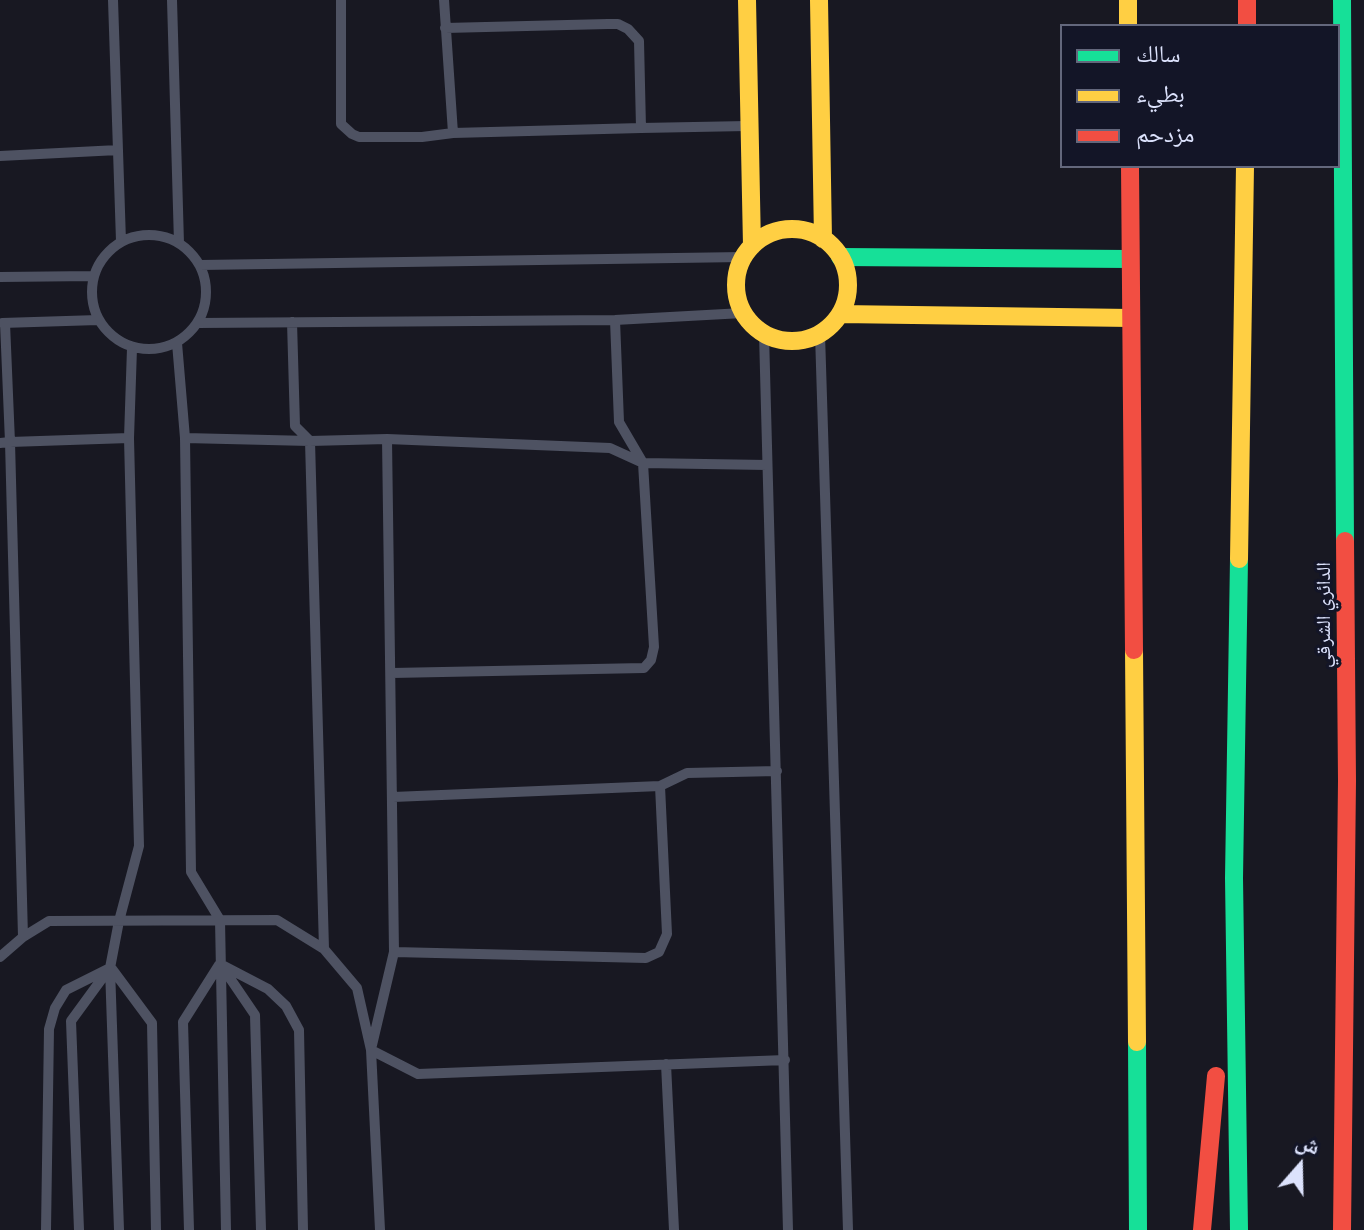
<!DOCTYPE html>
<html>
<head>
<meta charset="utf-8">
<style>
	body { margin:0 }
	#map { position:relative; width:1364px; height:1230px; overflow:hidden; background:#181822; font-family:"PT Sans Narrow","Noto Naskh Arabic",sans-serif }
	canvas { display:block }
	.legend { position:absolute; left:1060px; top:24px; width:280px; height:144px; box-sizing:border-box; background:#131527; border:2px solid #63677c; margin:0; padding:10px 14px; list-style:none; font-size:24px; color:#dce2fc }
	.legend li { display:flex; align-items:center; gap:16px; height:40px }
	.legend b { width:40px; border:2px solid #63677c }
	.north { position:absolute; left:1260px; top:1126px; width:80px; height:80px; -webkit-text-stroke:6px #131527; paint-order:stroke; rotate:20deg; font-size:22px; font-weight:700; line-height:32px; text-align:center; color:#dce2fc }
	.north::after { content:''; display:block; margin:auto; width:28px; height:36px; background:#dce2fc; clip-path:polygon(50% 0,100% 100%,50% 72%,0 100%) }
</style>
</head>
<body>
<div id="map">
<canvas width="1364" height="1230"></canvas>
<ul class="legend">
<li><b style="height:10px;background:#16e098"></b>سالك</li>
<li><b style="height:10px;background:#ffcf43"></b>بطيء</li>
<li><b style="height:10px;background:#f24e42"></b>مزدحم</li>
</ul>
<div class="north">ش</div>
</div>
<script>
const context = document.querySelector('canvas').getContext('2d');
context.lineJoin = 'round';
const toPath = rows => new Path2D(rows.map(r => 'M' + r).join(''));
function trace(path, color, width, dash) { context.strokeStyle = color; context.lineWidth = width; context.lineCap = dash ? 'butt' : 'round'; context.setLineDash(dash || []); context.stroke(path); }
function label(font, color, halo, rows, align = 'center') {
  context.font = font + ' "PT Sans Narrow","Noto Naskh Arabic",sans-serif'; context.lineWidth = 6; context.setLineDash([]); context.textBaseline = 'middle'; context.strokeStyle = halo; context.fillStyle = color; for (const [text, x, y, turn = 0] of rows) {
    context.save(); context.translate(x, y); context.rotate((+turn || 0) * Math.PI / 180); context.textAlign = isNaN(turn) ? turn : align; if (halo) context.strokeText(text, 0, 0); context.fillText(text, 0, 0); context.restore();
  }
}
trace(toPath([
	[113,0,121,241],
	[172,0,179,243],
	[341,0,341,124,352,134,359,137,422,137,453,133,641,128,639,41,628,29,618,24,608,24,445,28],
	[444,0,453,133],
	[641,128,747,126],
	[0,156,118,150],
	'92 292a57 57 0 1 1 114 0a57 57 0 1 1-114 0Z',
	[200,265,743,257],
	[0,277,94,276],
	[292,322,295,426,310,441,324,949],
	[2,323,98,320],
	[5,323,10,442,129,438],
	[198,323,615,320,743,313],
	[764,334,788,1230],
	[820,334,848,1230],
	[177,343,185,438,191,872,220,920,226,1230],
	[185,438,310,441,387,439,610,448,643,463,767,465],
	[0,443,10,442,23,937],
	[392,673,644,668,651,660,654,647,643,463,619,422,615,320],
	[393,797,660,786,687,773,777,771],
	[394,952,646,958,659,952,667,934,660,786],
	[0,957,23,937,49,921,277,920,324,949,357,988,371,1050,380,1230],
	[220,964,268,989,286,1006,299,1030,303,1230],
	[221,965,255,1015,261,1230],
	[112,969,152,1023,156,1230],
	[372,1045,394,952,387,439],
	[371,1050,418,1074,785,1060],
	[666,1064,674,1230],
	[46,1230,49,1029,55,1008,66,990,110,968],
	[79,1230,71,1021,109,969],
	[119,1230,110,968,119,921,139,846,129,438,132,348],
	[189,1230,183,1022,219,965]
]), '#4e5262', 10);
trace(toPath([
	[1342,0,1345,541],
	[840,257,1130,259],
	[1239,559,1234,878,1239,1230],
	[1137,1042,1138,1230]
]), '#16e098', 18);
trace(toPath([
	[747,0,752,246],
	[819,0,823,239],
	[1128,0,1128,26],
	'736 285a56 56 0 1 1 112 0a56 56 0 1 1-112 0Z',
	[840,314,1131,318],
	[1239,559,1245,166],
	[1134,650,1137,1042]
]), '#ffcf43', 18);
trace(toPath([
	[1247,0,1247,26],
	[1130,166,1134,650],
	[1202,1230,1216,1076],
	[1342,1230,1347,781,1345,541]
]), '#f24e42', 18);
label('20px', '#dce2fc', '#131527', [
	["الدائري الشرقي",1324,615,-90]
]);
</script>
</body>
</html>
